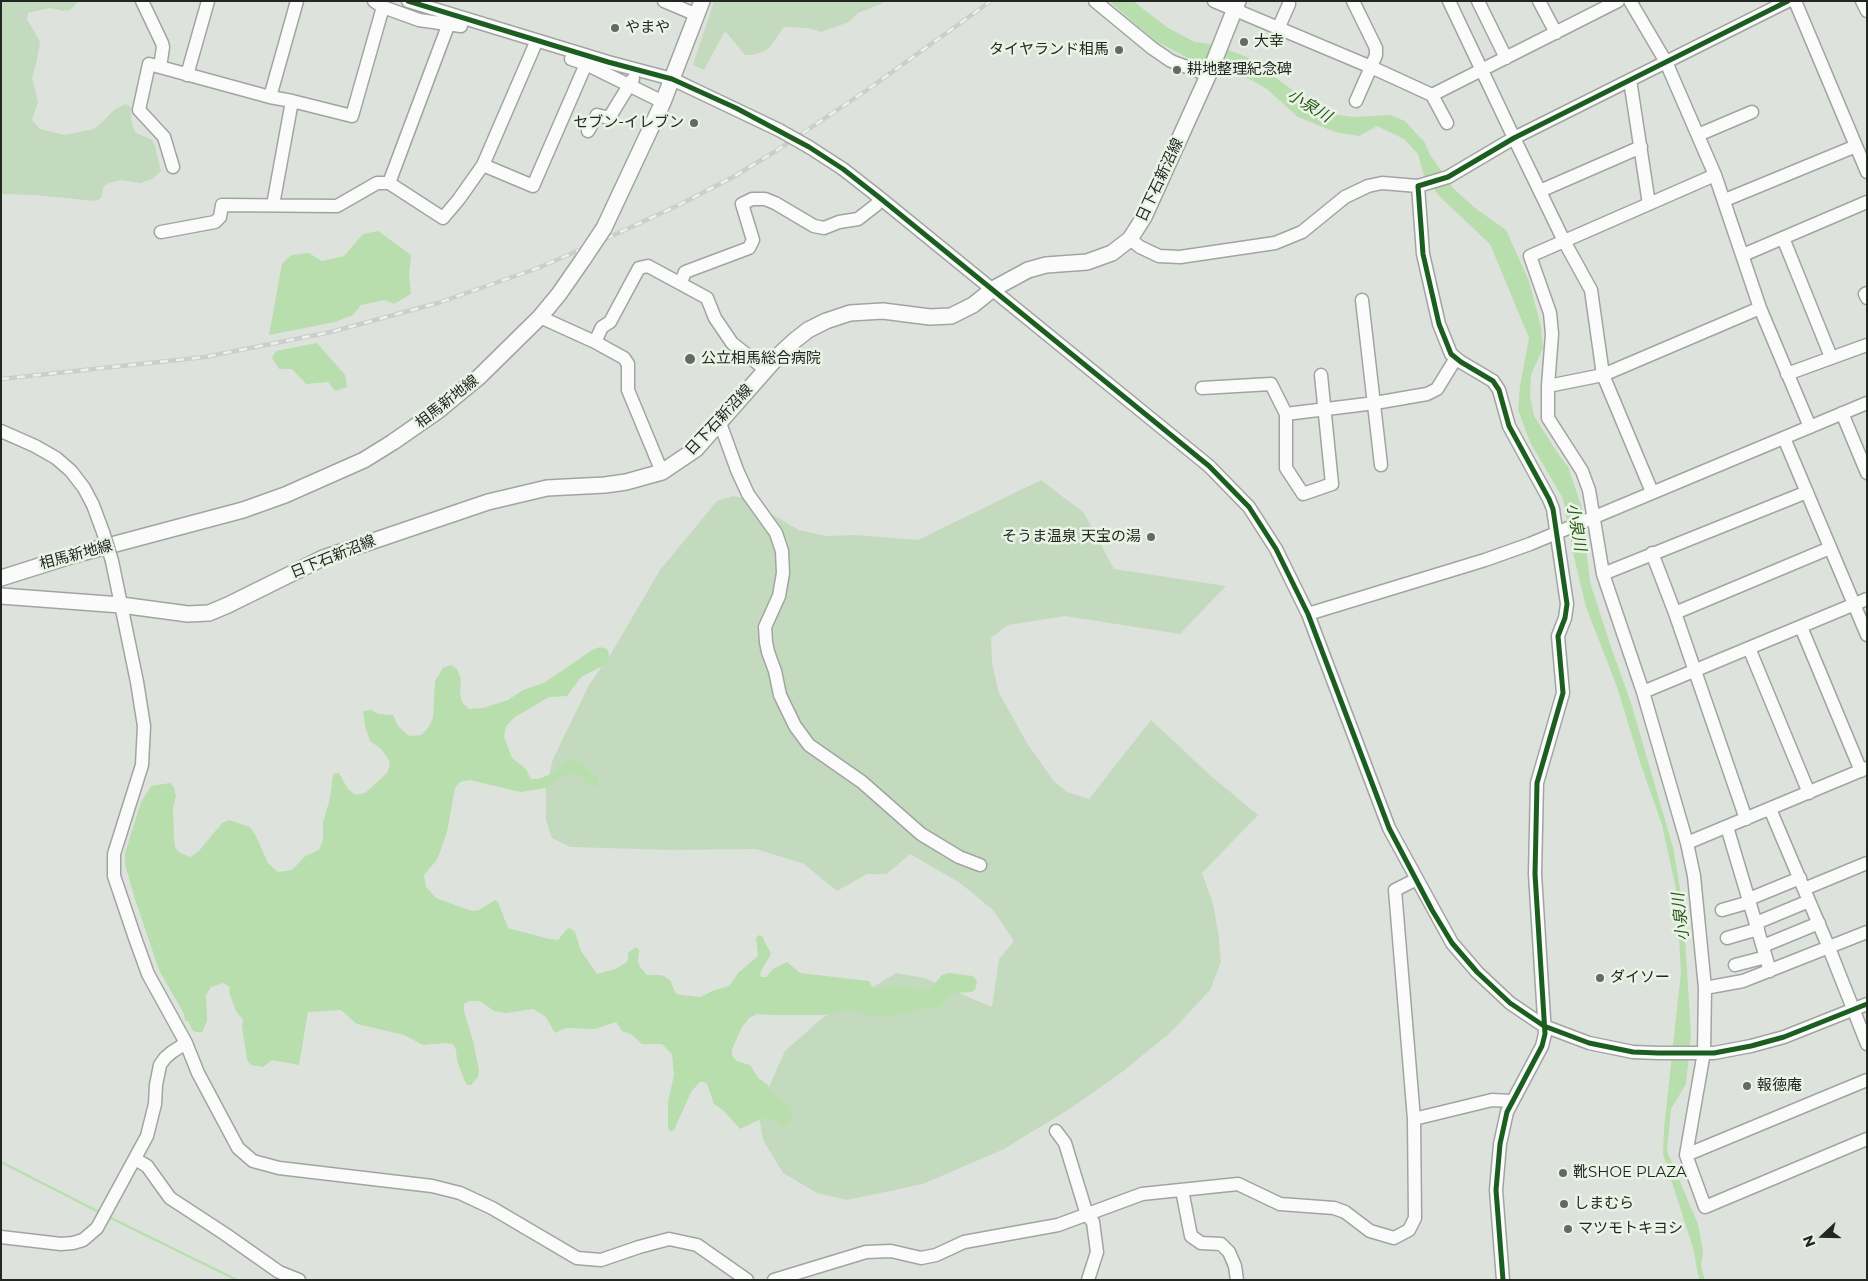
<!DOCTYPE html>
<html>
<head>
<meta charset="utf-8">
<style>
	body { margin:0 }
	#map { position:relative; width:1868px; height:1281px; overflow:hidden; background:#dde3dc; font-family:Montserrat,sans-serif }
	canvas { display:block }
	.frame { position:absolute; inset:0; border:2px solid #232722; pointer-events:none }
	.north { position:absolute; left:1798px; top:1211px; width:50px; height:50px; -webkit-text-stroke:4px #e9f4e6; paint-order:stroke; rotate:249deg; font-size:14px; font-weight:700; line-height:20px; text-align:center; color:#232722 }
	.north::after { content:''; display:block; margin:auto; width:18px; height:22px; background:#232722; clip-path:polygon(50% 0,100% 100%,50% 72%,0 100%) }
</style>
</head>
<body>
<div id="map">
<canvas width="1868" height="1281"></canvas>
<div class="frame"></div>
<div class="north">N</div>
</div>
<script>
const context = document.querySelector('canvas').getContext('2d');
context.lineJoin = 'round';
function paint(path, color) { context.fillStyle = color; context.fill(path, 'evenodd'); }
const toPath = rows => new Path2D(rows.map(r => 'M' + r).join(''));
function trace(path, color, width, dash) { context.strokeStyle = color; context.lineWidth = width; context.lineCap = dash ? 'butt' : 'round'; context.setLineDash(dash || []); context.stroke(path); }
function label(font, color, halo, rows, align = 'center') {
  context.font = font + ' Montserrat,"Noto Sans JP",sans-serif'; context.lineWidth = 5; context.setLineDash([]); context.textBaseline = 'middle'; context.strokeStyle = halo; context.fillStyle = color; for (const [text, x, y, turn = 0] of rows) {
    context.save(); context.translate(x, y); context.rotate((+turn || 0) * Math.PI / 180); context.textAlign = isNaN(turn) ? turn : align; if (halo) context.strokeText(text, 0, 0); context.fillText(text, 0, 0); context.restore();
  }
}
paint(toPath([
	[1,1,79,1,70,10,63,11,50,8,28,13,27,19,40,42,37,60,32,78,38,102,32,120,40,129,65,135,93,129,98,126,115,109,126,104,131,107,131,120,135,132,152,140,155,146,161,171,152,179,140,183,121,180,109,183,104,186,101,198,95,201,34,195,1,194],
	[714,1,883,1,881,4,858,13,849,22,821,32,809,28,784,27,769,48,763,52,751,55,745,55,725,31,704,70,693,65],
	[1041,480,1084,513,1114,569,1226,586,1180,634,1065,616,1008,625,991,638,992,663,999,693,1027,743,1053,780,1067,792,1089,799,1151,720,1211,776,1258,815,1202,873,1213,904,1219,938,1221,962,1210,990,1170,1033,1122,1072,1071,1108,1004,1149,923,1184,847,1200,817,1193,783,1173,763,1140,758,1111,785,1051,821,1019,896,973,924,978,992,1007,999,959,1014,941,993,910,960,883,910,854,887,874,867,874,837,891,804,864,756,849,672,850,570,847,552,838,546,820,546,788,553,759,589,685,612,652,660,570,717,501,733,496,744,498,799,530,827,536,856,535,918,540]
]), '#c4dabf');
paint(toPath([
	[1109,1,1133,1,1168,28,1195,42,1209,44,1229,50,1259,62,1269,73,1316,107,1336,115,1355,117,1390,115,1405,121,1425,143,1430,155,1454,189,1475,208,1506,230,1529,281,1541,327,1543,348,1531,375,1530,396,1534,416,1559,455,1568,467,1581,505,1590,582,1610,644,1631,703,1673,847,1683,906,1691,1035,1686,1084,1671,1109,1667,1151,1698,1224,1703,1251,1701,1266,1705,1280,1699,1280,1693,1248,1663,1154,1664,1128,1681,972,1676,889,1662,825,1640,762,1617,687,1586,607,1573,553,1563,499,1530,442,1518,410,1520,386,1529,338,1490,244,1440,197,1424,176,1418,154,1404,139,1377,126,1359,136,1335,132,1298,117,1267,89,1233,70,1188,58,1154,40],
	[378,231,411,255,409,275,411,294,394,304,385,300,361,305,353,315,335,322,269,335,282,264,291,255,309,253,322,261,344,256,363,234],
	[317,343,345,375,347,387,335,391,328,382,306,384,292,369,279,369,272,358,276,351],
	[600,647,607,649,609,654,607,662,601,667,581,677,567,696,549,697,515,717,506,726,504,736,512,758,526,769,531,779,538,779,549,775,568,761,572,760,582,764,592,773,597,778,598,785,592,787,577,774,563,776,546,788,520,792,470,780,460,782,455,788,447,832,440,852,436,861,424,875,426,887,436,898,472,911,479,910,495,900,498,902,508,928,549,939,558,940,567,929,570,928,575,932,581,951,597,974,615,969,626,963,628,960,628,953,636,947,639,950,638,962,641,968,647,975,662,975,670,980,676,994,681,995,701,997,712,991,729,986,739,972,758,956,756,938,759,935,762,936,771,954,761,971,760,975,761,977,766,977,773,969,787,962,800,973,869,981,873,988,878,989,901,985,907,988,926,990,931,988,942,975,949,973,973,976,977,981,975,990,971,992,957,993,949,996,938,1009,928,1007,904,1014,890,1016,870,1016,852,1009,825,1015,771,1015,757,1014,749,1018,742,1027,736,1040,732,1050,732,1055,736,1061,750,1065,758,1078,767,1084,772,1094,786,1102,792,1116,790,1121,783,1127,777,1120,763,1118,740,1129,723,1110,714,1104,707,1084,704,1082,700,1082,691,1092,674,1130,671,1131,668,1129,668,1102,674,1075,672,1054,662,1044,642,1044,631,1034,622,1031,616,1022,595,1029,566,1028,555,1033,546,1017,533,1009,506,1013,494,1011,480,1001,469,1001,464,1004,464,1011,473,1041,479,1070,478,1077,471,1085,467,1085,464,1080,457,1060,456,1050,453,1044,446,1043,423,1045,404,1035,357,1024,341,1010,308,1012,299,1065,272,1060,263,1067,251,1065,247,1060,242,1026,243,1020,236,1011,229,992,230,987,223,983,211,987,206,995,207,1021,202,1032,196,1032,192,1030,188,1021,185,1021,184,1014,159,970,134,896,125,864,125,853,141,802,151,786,170,783,174,787,176,796,173,808,174,838,175,847,180,853,190,857,198,852,222,823,229,820,250,827,256,836,268,863,278,872,292,870,304,857,319,850,323,840,323,823,330,798,333,775,335,773,339,773,348,789,356,795,365,793,387,773,390,766,389,760,381,749,370,741,365,726,363,711,371,710,379,714,393,715,398,726,409,736,421,735,428,728,433,718,435,681,443,668,451,665,457,669,461,680,460,692,462,702,469,709,483,708,508,700,523,690,544,683,592,650]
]), '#b8dead');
trace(toPath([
	[1,1162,101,1213],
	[109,1217,237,1280]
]), '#b8dead', 2.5);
const minor = toPath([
	[142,1,162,43,163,47,160,67],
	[374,1,383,7,419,20,461,26],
	[408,1,608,62,672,79,779,130],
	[664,1,697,15],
	[1095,1,1152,48,1171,61,1208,75],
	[1214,1,1371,67,1432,95,1618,1],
	[1353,1,1376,48,1376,55,1371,67,1356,101],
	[1449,1,1514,138,1564,241,1591,290,1603,375,1652,492],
	[1478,1,1506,58],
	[1539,1,1556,33],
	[1630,1,1666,62,1715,175,1760,308,1810,427],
	[1795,1,1867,172],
	[1862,1,1867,11],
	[1278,29,1289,4],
	[571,59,586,64,663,102],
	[187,75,208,1],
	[1630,80,1649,204],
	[1432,95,1447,123],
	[270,97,297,1],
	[588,131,597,115,609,118,633,79],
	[1698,135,1752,112],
	[809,147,843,169,880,198,1209,466,1249,507,1276,549,1308,614,1389,828,1452,943,1477,972,1510,1003,1544,1026,1589,1043,1633,1052,1658,1053,1714,1053,1751,1046,1784,1037,1867,1004],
	[483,165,533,186,586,64],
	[173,167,164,137,139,110,149,64,270,97,292,101,352,116,383,7],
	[1715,175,1530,256,1550,313,1552,334,1548,386,1548,418,1582,471,1589,490,1603,574,1643,692,1687,843,1694,876,1705,988,1704,1052,1686,1155,1705,1207,1867,1139],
	[389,183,449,23],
	[1540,191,1641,147],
	[1725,200,1856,146],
	[273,205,292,101],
	[161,232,215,222,220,217,222,205,337,206,377,183,389,183,443,218,459,199,483,165,534,47],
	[1783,238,1831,357],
	[1130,239,1140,247,1159,256,1180,257,1275,243,1302,232,1345,197,1368,186,1382,183,1418,186],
	[1743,255,1867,202],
	[681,282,685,272,749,248,753,240,742,204,752,199,765,199,775,203,814,226,824,228,839,222,858,219,876,205,880,198],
	[1867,293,1865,294,1867,298],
	[1362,300,1381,465],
	[540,317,595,342,602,327,610,322,639,268,648,266,707,298,715,318,732,343,766,370],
	[595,342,624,358,628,364,628,390,662,472],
	[1787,374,1867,345],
	[1548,386,1603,375,1760,308],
	[1202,388,1271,384,1286,414,1286,468,1303,494,1332,484,1321,375],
	[1842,413,1867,473],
	[1286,414,1375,403,1427,394,1437,389,1456,358],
	[720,423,737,470,748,494,776,533,782,551,783,573,779,596,765,627,766,642,768,652,775,671,780,695,795,726,809,745,862,782,921,834,959,857,980,865],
	[1,431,35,446,56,458,71,471,84,488,93,505,103,532],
	[1784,438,1867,635],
	[1652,553,1675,613,1746,819],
	[112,561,137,682,144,726,142,765,114,854,114,876,135,938,148,974,186,1043,198,1073,238,1148,253,1161,279,1168,432,1186,460,1193,492,1208,577,1258,601,1260,639,1247,669,1239,697,1245,747,1280],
	[1603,574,1807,492],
	[1675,613,1830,548],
	[1308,614,1485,560,1530,544,1867,403],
	[1801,627,1861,771],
	[1749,648,1809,793],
	[1643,692,1867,599],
	[1770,809,1829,948,1867,1044],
	[1727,827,1770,971],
	[1687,843,1867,768],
	[1804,889,1867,863],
	[1749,899,1800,878],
	[1722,910,1750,902],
	[1756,923,1809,901],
	[1727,938,1758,929],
	[1763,946,1819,923],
	[1735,965,1766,957],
	[1705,988,1743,981,1867,932],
	[1414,1119,1492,1100,1511,1101],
	[1056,1131,1065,1143,1087,1215,1093,1222,1097,1252,1088,1280],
	[1686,1155,1867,1080],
	[135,1159,147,1166,170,1198,225,1234,279,1272,299,1280],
	[1182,1190,1191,1236,1201,1243,1221,1244,1229,1252,1235,1266,1237,1280],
	[1,1237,61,1244,73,1243,83,1240,97,1228,147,1136,155,1104,156,1085,160,1065,165,1058,172,1052,186,1043],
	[774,1280,866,1252,891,1251,921,1258,936,1255,964,1242,1058,1225,1142,1194,1238,1184,1280,1204,1334,1208,1345,1212,1370,1231,1394,1238,1409,1230,1415,1218,1414,1119,1395,890,1417,879],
	[1503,1280,1496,1190,1500,1144,1507,1112,1542,1046,1545,1034,1535,874,1537,783,1563,693,1558,636,1565,618,1567,604,1553,509,1549,499,1509,426,1499,390,1493,381,1461,362,1451,354,1439,324,1423,254,1418,186,1448,177,1514,138,1788,1]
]);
const major = toPath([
	[604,228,663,102,702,1],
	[1,578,74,555,243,510,285,495,364,460,393,442,439,410,479,377,540,317,559,294,584,258],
	[1,596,121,605,188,614,209,613,228,605,323,558,488,502,547,488,605,485,626,482,662,472,696,449,779,355,794,341,808,330,826,321,850,313,883,311,930,317,951,316,973,305,993,289,1028,270,1046,265,1087,262,1112,253,1130,239,1144,217,1211,69,1238,1]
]);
trace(minor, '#a1a5a1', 15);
trace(major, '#a1a5a1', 18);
trace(minor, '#fafbfa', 12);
trace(major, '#fafbfa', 15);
const rail = toPath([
	[1,379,205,357,331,332,438,303,538,268,614,235,681,204,735,176,779,149,867,90,991,1]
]);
trace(rail, '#cccecb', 4.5);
trace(rail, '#e9f4e6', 2.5, [8]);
const minorBridge = toPath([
	[779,130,809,147],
	[103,532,112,561]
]);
const majorBridge = toPath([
	[584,258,604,228]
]);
trace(minorBridge, '#a1a5a1', 15, []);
trace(majorBridge, '#a1a5a1', 18, []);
trace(minorBridge, '#fafbfa', 12);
trace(majorBridge, '#fafbfa', 15);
trace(toPath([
	[408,1,608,62,672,79,736,108,809,147,843,169,880,198,1209,466,1249,507,1276,549,1308,614,1389,828,1432,910,1452,943,1477,972,1510,1003,1544,1026,1589,1043,1633,1052,1658,1053,1714,1053,1751,1046,1784,1037,1867,1004],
	[1503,1280,1496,1190,1500,1144,1507,1112,1542,1046,1545,1034,1535,874,1537,783,1563,693,1558,636,1565,618,1567,604,1553,509,1549,499,1509,426,1499,390,1493,381,1461,362,1451,354,1439,324,1423,254,1418,186,1448,177,1514,138,1788,1]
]), '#1b5e20', 5);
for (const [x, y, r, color] of [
	[615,28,5,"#646963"],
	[1244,42,5,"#646963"],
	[1119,50,5,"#646963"],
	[1177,70,5,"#646963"],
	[694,123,5,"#646963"],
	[690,359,6,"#646963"],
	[1151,537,5,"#646963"],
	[1600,978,5,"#646963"],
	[1747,1086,5,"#646963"],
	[1563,1173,5,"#646963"],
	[1564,1204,5,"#646963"],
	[1568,1229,5,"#646963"]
]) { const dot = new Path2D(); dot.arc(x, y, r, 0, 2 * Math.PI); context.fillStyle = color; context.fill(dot); trace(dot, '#e9f4e6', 2); }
label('15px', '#232722', '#e9f4e6', [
	["やまや",625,28],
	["大幸",1254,42],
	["タイヤランド相馬",1109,50,"right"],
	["耕地整理紀念碑",1187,70],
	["セブン-イレブン",684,123,"right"],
	["公立相馬総合病院",701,359],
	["そうま温泉 天宝の湯",1141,537,"right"],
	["ダイソー",1610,978],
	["報徳庵",1757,1086],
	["靴SHOE PLAZA",1573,1173],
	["しまむら",1574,1204],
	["マツモトキヨシ",1578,1229]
], 'left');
label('15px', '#232722', '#e9f4e6', [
	["日下石新沼線",1160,180,-65],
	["相馬新地線",447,402,-38],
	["日下石新沼線",719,420,-47],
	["相馬新地線",76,555,-15],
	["日下石新沼線",333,557,-22]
]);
label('italic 16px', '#285717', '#e9f4e6', [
	["小泉川",1309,106,31],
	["小泉川",1576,527,80],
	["小泉川",1681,917,-96]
]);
</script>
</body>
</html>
